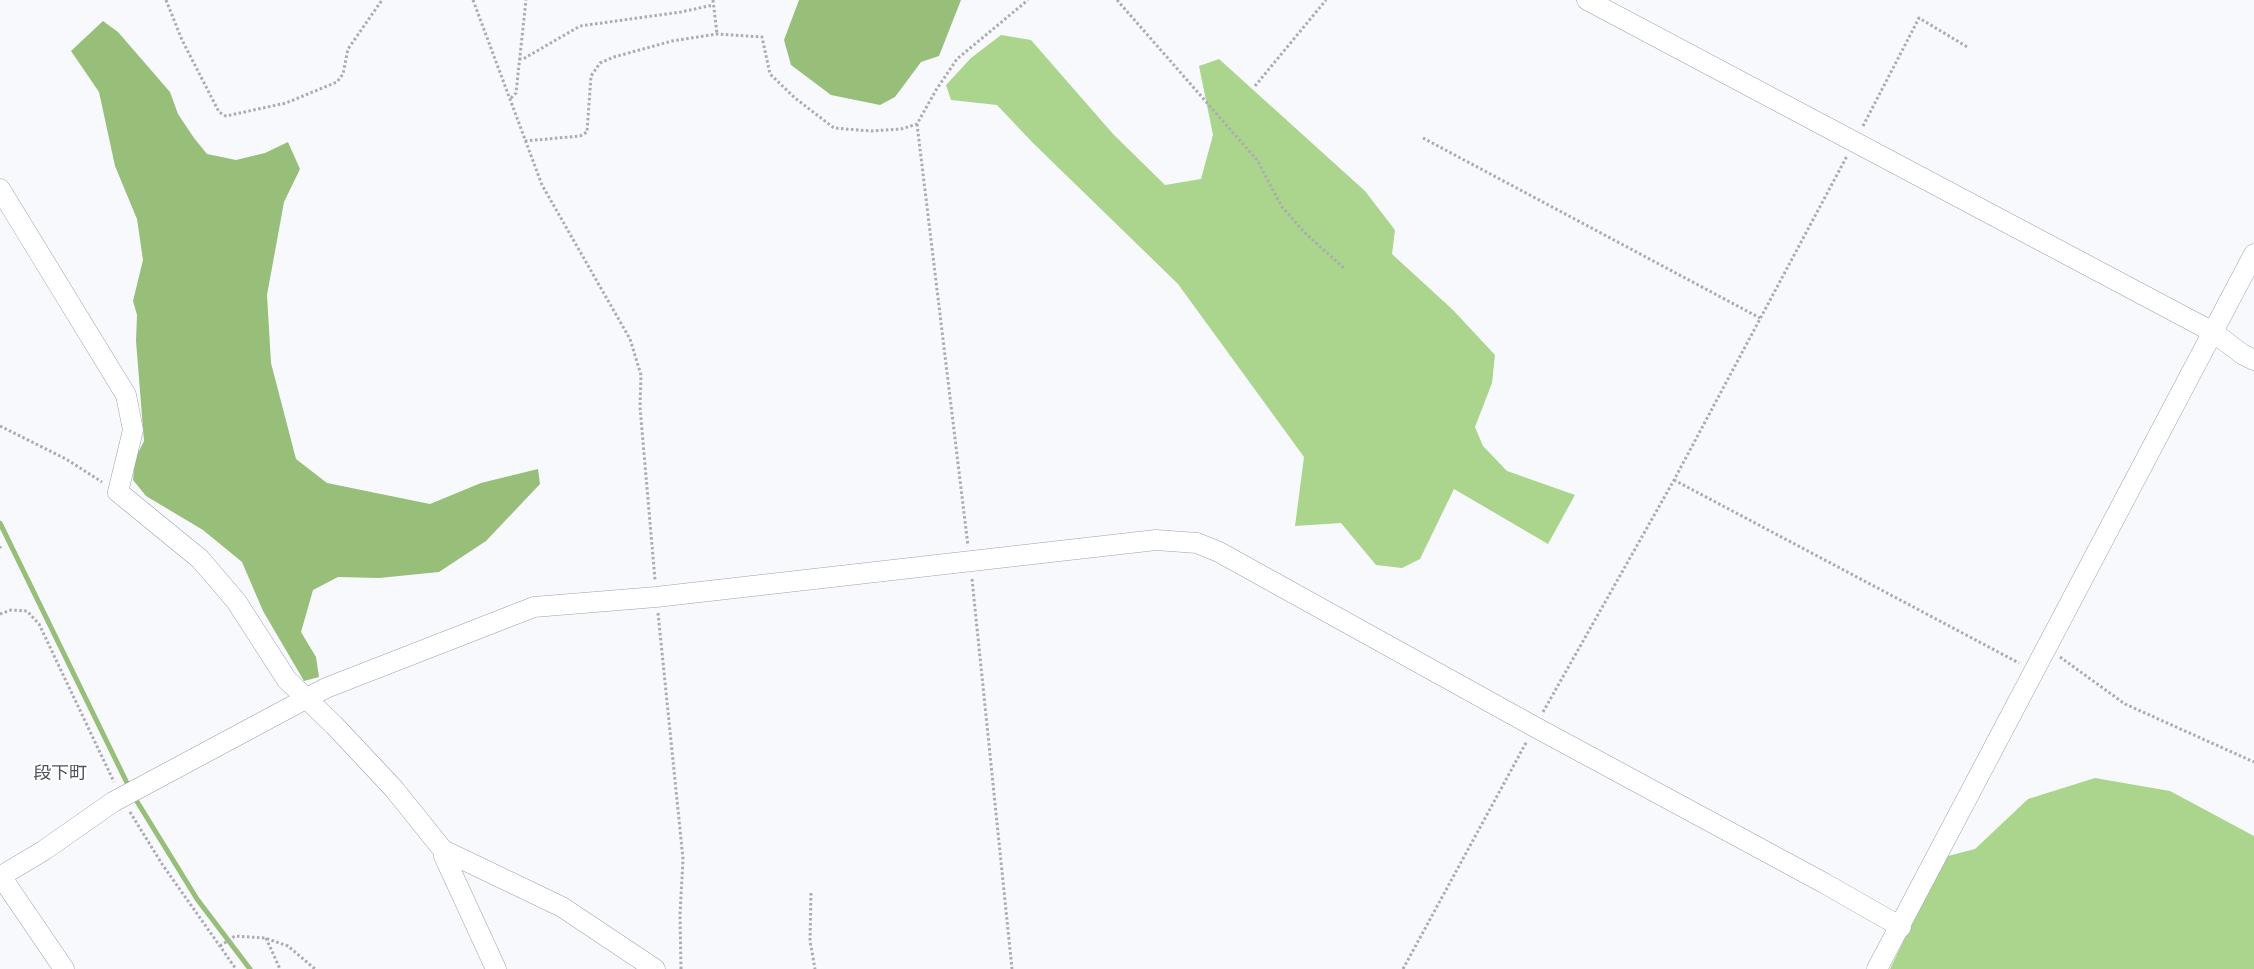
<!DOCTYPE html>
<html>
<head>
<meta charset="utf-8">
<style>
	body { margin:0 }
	canvas { display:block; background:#f8f9fc }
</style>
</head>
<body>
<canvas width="2254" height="969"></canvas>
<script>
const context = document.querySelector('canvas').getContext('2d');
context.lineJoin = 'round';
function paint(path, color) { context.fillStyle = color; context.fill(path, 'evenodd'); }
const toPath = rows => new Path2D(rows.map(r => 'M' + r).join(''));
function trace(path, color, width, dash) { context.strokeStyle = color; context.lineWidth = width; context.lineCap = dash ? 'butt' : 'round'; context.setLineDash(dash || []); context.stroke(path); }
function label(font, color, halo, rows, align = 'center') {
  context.font = font + ' "Crimson Pro","Noto Sans JP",serif'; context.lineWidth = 4; context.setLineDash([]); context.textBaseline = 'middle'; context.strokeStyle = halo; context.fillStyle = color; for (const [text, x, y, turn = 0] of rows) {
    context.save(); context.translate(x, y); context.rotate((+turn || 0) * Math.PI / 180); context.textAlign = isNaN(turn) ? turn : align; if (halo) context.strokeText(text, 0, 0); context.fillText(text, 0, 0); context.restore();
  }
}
paint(toPath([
	[1001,35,1031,40,1113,134,1165,185,1201,179,1213,135,1199,66,1219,59,1365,191,1395,230,1392,254,1453,310,1495,355,1492,383,1475,427,1483,446,1507,471,1575,495,1548,544,1454,489,1420,559,1402,568,1376,565,1341,523,1295,526,1304,457,1178,284,1032,142,997,105,951,100,946,85,971,58],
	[2095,778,2170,791,2254,836,2254,969,1890,969,1944,857,1975,849,2028,799]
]), '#abd58d');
paint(toPath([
	[799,0,961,0,939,56,921,62,895,97,880,105,831,95,791,65,784,40],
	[103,21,118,32,170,92,178,114,194,138,207,154,236,160,265,153,288,142,300,169,284,202,267,295,271,363,296,459,327,483,430,504,481,483,538,469,540,484,486,541,439,572,379,578,338,577,313,590,301,632,316,657,319,677,304,681,263,611,242,562,203,530,146,496,133,480,135,459,144,441,136,341,137,315,133,301,143,260,137,219,115,166,99,92,71,51]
]), '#97bf79');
trace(toPath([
	[0,523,129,787],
	[133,795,197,899,250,969]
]), '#97bf79', 5);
const minor = toPath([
	[1587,0,2213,332,2242,354,2254,360],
	[0,189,126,395,133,430,118,492,200,559,236,601,287,680,334,725,394,789,443,850,562,907,655,969],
	[446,852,444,856,496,969],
	[0,875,64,969],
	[1,876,43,851,113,802,326,688,534,607,656,597,1156,540,1197,543,1219,552,1535,727,1824,883,1901,927],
	[1877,969,2254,254]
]);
trace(minor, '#9da1b4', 21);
trace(toPath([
	[166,0,182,40,219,112,226,116,286,103,337,82,343,74,348,49,382,0],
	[473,0,542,185,630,339,641,375,640,407,655,580],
	[713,0,717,34],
	[1117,0,1257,160,1282,207,1305,233,1345,269],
	[519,59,523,59,580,26,681,12,713,5],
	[1255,86,1326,0],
	[511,98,516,93,526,0],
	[917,124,968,546],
	[1863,126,1919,18,1969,48],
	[1423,138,1760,318],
	[525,141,580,136,587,132,591,76,600,63,614,57,672,41,717,34,762,37,770,74,795,98,834,128,871,131,901,129,917,124,936,90,957,59,1028,0],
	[0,426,66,459,102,482],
	[1674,480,2019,663],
	[0,546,0,550],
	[972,579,1012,969],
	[658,613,683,859,680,915,681,969],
	[0,614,11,610,27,611,39,624,114,782],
	[2060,657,2125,704,2254,762],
	[1543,712,1674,480,1847,156],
	[130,812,162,864,236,969],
	[811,893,810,941,815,969],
	[266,938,280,969],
	[220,946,235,936,265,938,288,946,315,969],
	[1403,969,1527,741]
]), '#abacb1', 3, [2.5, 2.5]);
trace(minor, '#fff', 20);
label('18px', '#4e5262', '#fff', [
	["段下町",60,773]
]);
</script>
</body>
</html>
